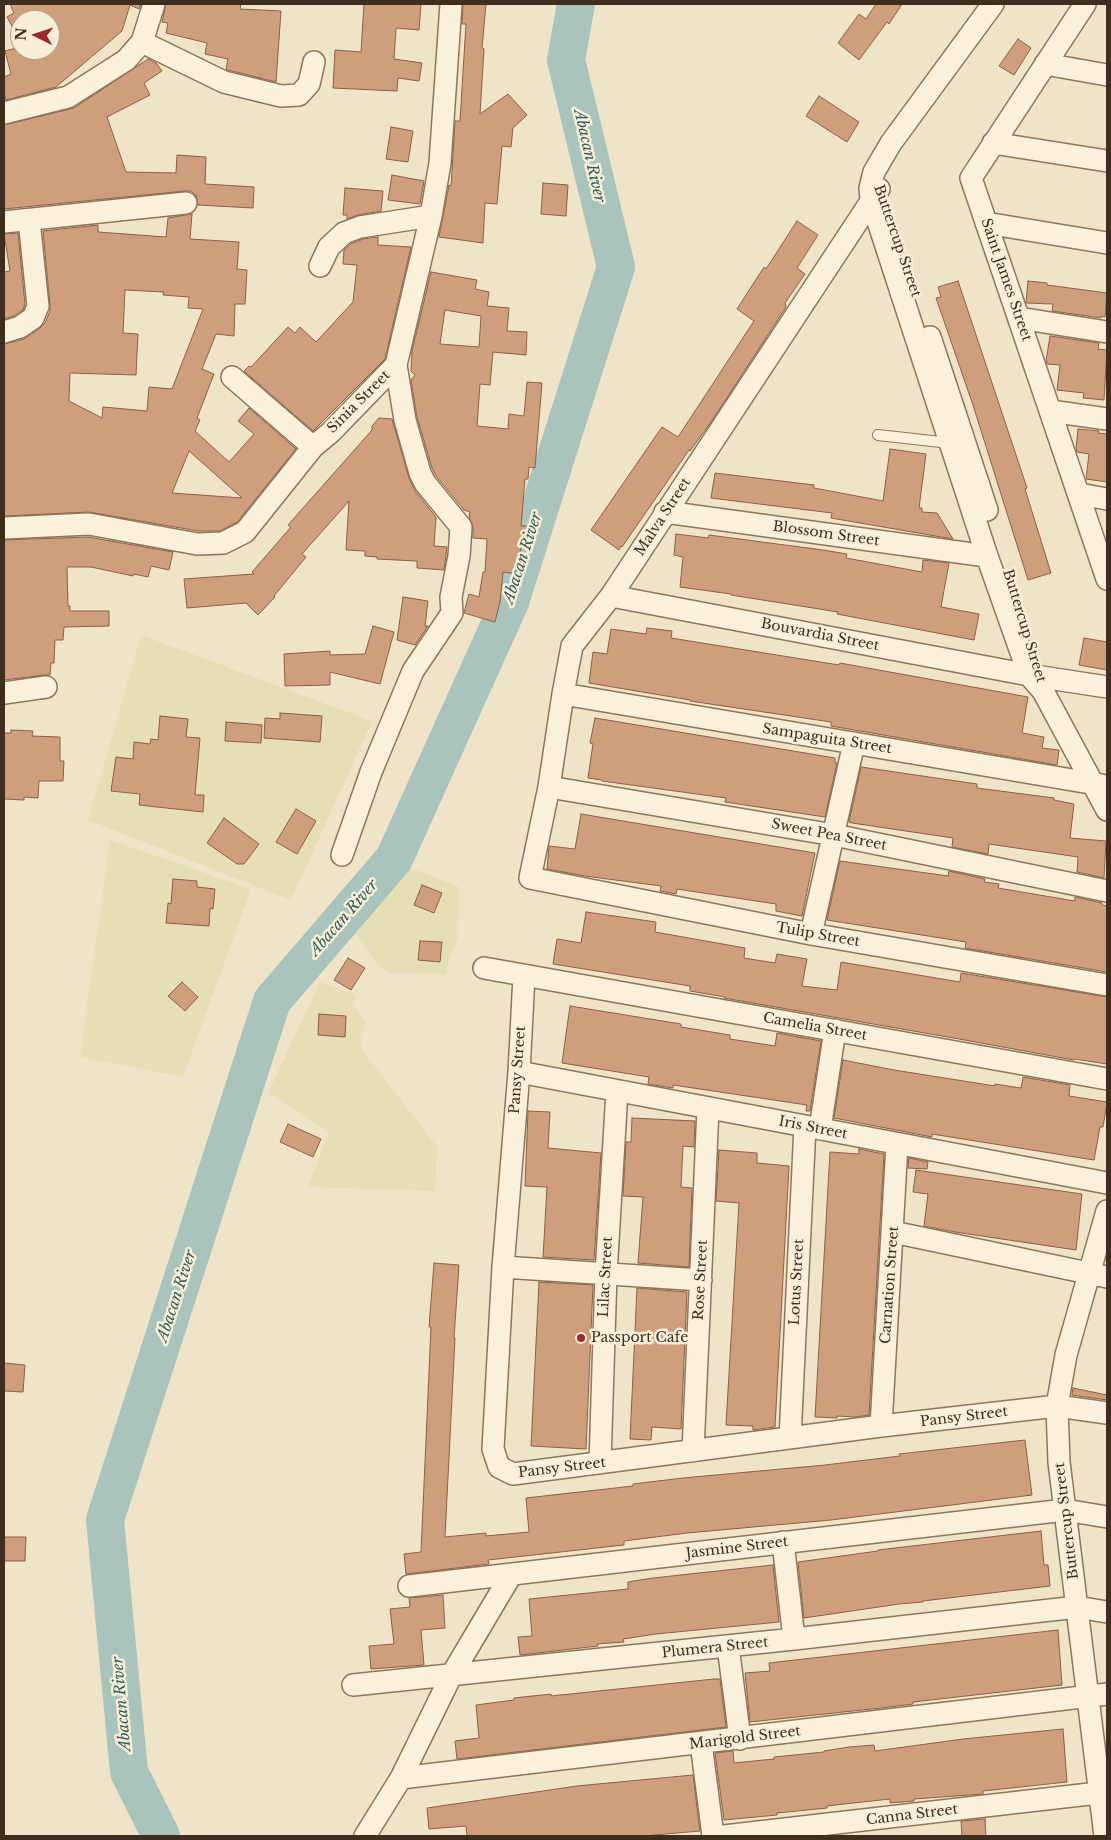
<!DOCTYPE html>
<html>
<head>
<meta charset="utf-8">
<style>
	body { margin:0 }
	#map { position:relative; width:1111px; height:1840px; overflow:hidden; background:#f0e4c8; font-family:"Libre Baskerville",serif }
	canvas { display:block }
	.frame { position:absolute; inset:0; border:5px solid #3d2e20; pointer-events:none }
	.north { position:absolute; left:10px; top:10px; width:50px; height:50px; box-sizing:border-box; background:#f7eed8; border:1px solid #ada18e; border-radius:50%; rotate:274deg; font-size:14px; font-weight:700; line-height:20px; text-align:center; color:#3d2e20 }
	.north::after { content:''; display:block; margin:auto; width:18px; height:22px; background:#9e2a2b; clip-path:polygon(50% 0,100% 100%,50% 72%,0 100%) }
</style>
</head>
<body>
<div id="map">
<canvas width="1111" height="1840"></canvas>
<div class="frame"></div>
<div class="north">N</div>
</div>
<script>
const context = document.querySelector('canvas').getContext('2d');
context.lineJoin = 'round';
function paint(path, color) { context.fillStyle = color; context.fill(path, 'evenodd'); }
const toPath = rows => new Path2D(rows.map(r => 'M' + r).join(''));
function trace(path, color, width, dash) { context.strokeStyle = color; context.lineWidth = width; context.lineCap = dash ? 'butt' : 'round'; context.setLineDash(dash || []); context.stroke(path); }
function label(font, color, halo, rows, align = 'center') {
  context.font = font + ' "Libre Baskerville",serif'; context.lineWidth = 5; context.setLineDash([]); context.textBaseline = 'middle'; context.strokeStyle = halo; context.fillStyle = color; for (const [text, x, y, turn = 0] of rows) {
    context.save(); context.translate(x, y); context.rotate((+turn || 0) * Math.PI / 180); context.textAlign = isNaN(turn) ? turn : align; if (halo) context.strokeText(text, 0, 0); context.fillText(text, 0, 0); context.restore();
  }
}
paint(toPath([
	[141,635,372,721,291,900,88,820],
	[110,840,251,889,183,1077,80,1057],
	[411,868,459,887,458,938,449,959,446,974,391,973,376,963,356,934,383,897],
	[320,982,356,995,353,1005,365,1022,360,1047,437,1147,435,1191,308,1187,329,1132,268,1093]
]), '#e6deb5');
trace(toPath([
	[161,1836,129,1772,105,1520,272,1001,394,859,510,602,616,267,566,60,576,4]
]), '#a9c4bc', 38);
const building = toPath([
	[10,4,141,4,139,9,130,5,122,31,56,87,6,100,4,92,4,77,11,74,5,51,20,47,20,50,50,50,50,20,20,20,20,41,7,17,14,13,10,4],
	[166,4,241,4,240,9,281,11,276,82,228,70,226,69,228,59,205,54,207,43,166,33,168,23,162,22,166,4],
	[364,4,421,4,419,30,396,28,394,59,422,63,419,81,398,78,397,91,333,88,335,50,361,52,364,4],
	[463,4,486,4,482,48,484,49,480,114,508,94,527,115,513,128,511,147,502,146,497,204,485,203,483,243,439,237,449,185,451,186,455,121,460,121,466,24,462,24,463,4],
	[876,4,902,4,889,24,887,22,859,60,838,43,859,14,866,19,876,4],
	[1018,39,1031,48,1014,75,999,66,1018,39],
	[148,59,156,63,162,71,144,83,150,95,107,117,126,172,176,173,177,155,206,157,205,184,254,187,253,208,198,205,196,195,191,191,185,191,4,209,4,125,74,108,148,59],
	[819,96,859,122,847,142,806,116,819,96],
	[391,127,413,131,408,162,386,159,391,127],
	[392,175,424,181,420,204,388,200,392,175],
	[543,183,568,185,566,216,541,214,543,183],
	[345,188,383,191,381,211,358,215,347,219,347,215,343,215,345,188],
	[192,214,190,239,239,242,237,269,247,270,245,304,235,304,234,336,216,334,202,369,214,374,197,418,200,420,195,431,229,462,254,434,238,421,249,408,296,449,237,522,220,531,198,531,89,512,4,516,4,344,24,339,40,328,45,323,50,311,50,305,43,231,98,225,98,232,166,237,168,218,192,214],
	[125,290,164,292,163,295,189,297,188,308,203,309,172,389,149,387,147,411,103,407,102,418,69,401,70,373,136,375,138,334,123,333,125,290],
	[189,451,242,498,172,493,189,451],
	[797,221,818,235,797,268,805,274,785,303,786,307,711,422,690,451,689,450,622,547,621,546,619,550,591,530,662,427,678,437,754,321,737,309,764,267,766,269,797,221],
	[18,233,25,304,23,310,14,316,4,319,4,272,10,271,4,234,18,233],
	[378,237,378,245,411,247,385,359,313,431,244,371,249,366,251,367,288,327,295,333,300,327,316,342,353,302,357,265,343,264,344,250,351,244,363,239,378,237],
	[431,272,477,280,475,289,489,292,487,306,509,308,507,331,527,332,526,355,493,352,490,385,480,384,477,426,508,429,509,414,524,416,527,382,542,383,535,468,529,467,528,479,525,479,521,526,528,526,526,547,521,546,519,574,503,572,500,602,495,622,464,613,469,594,479,597,483,572,485,572,487,539,473,538,473,527,469,517,470,512,464,510,436,476,432,468,417,417,411,380,415,375,411,371,412,351,431,272],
	[445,310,481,316,479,347,440,344,445,310],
	[958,281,1027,488,1025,489,1051,573,1028,580,973,405,936,298,941,297,938,287,958,281],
	[1028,281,1047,283,1047,285,1107,293,1105,317,1101,316,1101,318,1052,311,1053,304,1026,303,1028,281],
	[1050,336,1099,343,1098,349,1107,350,1104,400,1083,398,1084,393,1057,390,1060,365,1047,364,1046,361,1050,336],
	[379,418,392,419,409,478,415,491,436,517,434,546,447,547,444,570,417,568,417,561,377,559,377,557,365,556,365,551,346,550,349,501,302,554,306,557,274,596,275,597,258,615,246,603,187,608,184,579,254,574,252,572,291,527,288,525,372,430,372,426,379,418],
	[1078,429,1099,431,1098,433,1107,434,1107,482,1086,479,1089,454,1077,452,1076,448,1078,429],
	[890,449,926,454,919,508,922,508,922,512,937,513,953,539,831,518,832,513,711,498,715,473,814,485,814,488,883,501,890,449],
	[676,534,708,538,709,535,823,550,847,554,846,558,922,572,923,560,949,563,941,607,979,614,974,640,837,614,838,612,731,595,731,594,680,587,683,557,674,555,676,534],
	[88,537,173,552,169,570,151,566,148,577,134,574,133,576,91,567,67,567,68,606,70,606,70,611,109,611,109,626,64,627,63,640,55,640,54,663,51,663,50,675,44,675,4,680,4,540,88,537],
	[403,597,428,601,425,626,428,626,415,645,397,640,403,597],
	[373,626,394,632,380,684,330,672,330,685,285,686,284,654,330,651,330,655,365,654,373,626],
	[647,628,672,631,671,638,839,665,840,663,1028,697,1022,733,1044,737,1042,748,1059,750,1057,765,831,726,831,722,690,701,690,700,589,683,593,652,607,654,611,629,646,634,647,628],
	[1084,638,1107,642,1107,670,1079,665,1084,638],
	[280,713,322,716,320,742,264,738,265,718,280,719,280,713],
	[160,716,188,719,186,737,200,738,195,795,204,795,203,812,139,805,140,794,111,791,116,757,133,759,134,742,150,744,151,739,158,740,160,716],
	[595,718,835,758,835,763,837,763,825,817,725,802,726,798,602,781,602,780,588,778,593,744,590,743,595,718],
	[226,722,262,725,261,743,225,741,226,722],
	[11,730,33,731,32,736,60,737,60,761,64,761,63,781,39,781,38,798,24,797,24,800,4,799,4,733,11,733,11,730],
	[861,767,977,784,977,788,1054,798,1054,800,1074,804,1070,838,1106,841,1104,878,1077,872,1078,857,989,844,988,854,952,847,953,838,852,823,849,822,861,767],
	[296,809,316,821,297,854,276,842,296,809],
	[581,814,815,853,802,916,776,911,776,904,677,889,676,894,660,891,661,886,585,876,547,869,549,846,575,849,581,814],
	[224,818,259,844,244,864,237,864,207,843,224,818],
	[840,861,948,876,949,871,985,879,984,882,999,884,998,888,1075,901,1075,897,1102,903,1102,905,1107,906,1107,972,965,948,966,942,827,920,840,861],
	[173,879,197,881,197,887,215,889,213,909,210,908,209,926,166,923,168,903,171,904,173,879],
	[422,885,442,893,434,913,414,905,422,885],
	[586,912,656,922,655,932,745,948,744,958,775,963,777,954,807,959,802,986,837,990,841,962,960,982,961,973,1107,997,1107,1064,1075,1059,1074,1060,959,1039,724,998,725,997,690,991,690,986,553,964,557,939,581,943,586,912],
	[420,941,442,942,440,962,418,960,420,941],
	[348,958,365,968,351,990,334,980,348,958],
	[182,982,198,997,185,1011,168,996,182,982],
	[570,1006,681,1024,681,1027,730,1035,730,1039,775,1046,777,1033,821,1041,810,1111,806,1111,807,1105,673,1085,673,1088,648,1084,649,1077,562,1063,570,1006],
	[319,1014,346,1016,345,1037,318,1035,319,1014],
	[843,1060,894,1070,995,1086,995,1084,1021,1088,1023,1077,1070,1085,1069,1096,1107,1102,1103,1127,1100,1127,1094,1160,932,1134,932,1137,834,1118,843,1060],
	[528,1111,550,1112,548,1148,601,1153,594,1260,543,1257,547,1187,525,1186,528,1111],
	[632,1118,695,1121,694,1147,683,1146,681,1187,692,1188,689,1267,638,1263,643,1197,623,1196,626,1142,631,1142,632,1118],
	[288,1124,321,1139,313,1157,280,1142,288,1124],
	[859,1149,884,1154,869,1415,855,1417,837,1416,837,1418,815,1417,830,1152,859,1154,859,1149],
	[719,1150,757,1153,757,1163,789,1166,775,1427,753,1430,753,1426,726,1425,739,1203,716,1201,719,1150],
	[909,1158,928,1162,927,1169,908,1168,909,1158],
	[916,1170,1082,1194,1076,1250,955,1232,924,1226,928,1194,913,1192,916,1170],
	[434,1263,459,1265,454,1338,455,1338,445,1537,486,1533,486,1536,529,1532,526,1498,633,1486,633,1484,683,1478,825,1465,900,1456,899,1454,1025,1440,1032,1495,831,1520,687,1533,624,1541,624,1545,488,1560,489,1564,406,1574,404,1554,421,1552,431,1327,429,1327,434,1263],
	[539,1282,593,1285,586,1449,531,1446,539,1282],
	[637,1288,687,1292,681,1429,652,1427,651,1440,630,1439,637,1288],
	[4,1363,25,1365,23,1392,4,1391,4,1363],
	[1073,1388,1107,1395,1107,1400,1072,1395,1073,1388],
	[1041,1531,1044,1565,1048,1565,1050,1586,923,1601,923,1602,899,1604,804,1618,798,1562,878,1551,878,1550,1041,1531],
	[4,1537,26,1537,25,1561,4,1561,4,1537],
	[773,1565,779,1622,656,1634,623,1639,624,1642,597,1644,598,1646,520,1655,518,1637,532,1636,529,1599,628,1589,628,1582,653,1578,773,1565],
	[443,1595,445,1628,421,1630,424,1665,371,1669,369,1646,394,1644,390,1609,410,1607,409,1598,443,1595],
	[1058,1630,1062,1685,922,1701,913,1702,913,1704,881,1708,750,1722,745,1673,770,1671,769,1663,1058,1630],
	[714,1679,720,1679,726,1727,457,1759,455,1741,479,1738,476,1705,514,1700,514,1698,551,1694,551,1696,714,1679],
	[1063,1729,1067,1782,983,1791,983,1794,914,1799,914,1801,890,1803,890,1799,853,1803,827,1806,827,1808,777,1813,777,1815,724,1820,715,1753,733,1751,734,1763,774,1759,774,1757,824,1752,824,1751,849,1747,874,1745,875,1751,963,1739,1063,1729],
	[693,1775,700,1831,643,1836,467,1836,466,1826,429,1829,427,1808,577,1786,693,1775],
	[985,1819,986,1836,962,1836,961,1821,985,1819]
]);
paint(building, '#cf9f7d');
trace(building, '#8d5f41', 1);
const service = toPath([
	[878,435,950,443]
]);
const minor = toPath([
	[993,4,891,143,874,172,870,188,871,200,987,556,1029,675,1043,691,1107,810],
	[1085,4,971,178,1107,579],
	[142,42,224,82,281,96,299,95,309,84,314,62],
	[1045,64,1107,75],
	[4,113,68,97,126,60,142,42,154,4],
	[993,143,1107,161],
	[879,189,611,596,572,646,563,694,549,787,530,878,811,934,1107,985],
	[4,222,186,203],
	[986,223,1107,243],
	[320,266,329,247,344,233,360,227,431,216],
	[1019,318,1107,332],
	[4,332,20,327,33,318,38,306,29,220],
	[930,337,987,510],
	[232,377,313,447],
	[1050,411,1107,419],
	[1079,494,1107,499],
	[665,512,987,556],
	[4,528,89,524,197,544,223,543,245,532,313,447,331,432,396,365,431,216,440,163,451,4],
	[611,596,1029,675,1107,687],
	[4,693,46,687],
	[563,694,1102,785],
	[549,787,834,835,1107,891],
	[342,855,371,772,413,671,452,613,451,597,459,556,461,527,425,483,420,473,405,420,396,365],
	[811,934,854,743],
	[484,968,1107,1079],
	[524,976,519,1072,503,1267,493,1449,499,1467,513,1474,881,1426,1057,1406,1107,1413],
	[519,1072,1107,1183],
	[820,1129,835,1030],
	[893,1232,1107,1277],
	[503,1267,701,1280],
	[881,1426,897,1144],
	[790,1438,805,1126],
	[693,1451,708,1108],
	[600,1463,606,1274,617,1091],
	[783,1542,794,1639],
	[409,1586,1065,1510,1107,1517],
	[728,1646,740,1739],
	[353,1685,794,1639,1077,1607,1107,1612],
	[701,1743,713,1836],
	[401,1778,1107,1694],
	[365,1836,401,1778,451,1676,511,1575],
	[724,1836,1107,1792],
	[1105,1836,1059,1462,1057,1406,1066,1355,1107,1211]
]);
trace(service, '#8d765c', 12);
trace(minor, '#8d765c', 24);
trace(service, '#faf1dc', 10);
trace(minor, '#faf1dc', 21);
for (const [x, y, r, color] of [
	[581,1338,5,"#9e2a2b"]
]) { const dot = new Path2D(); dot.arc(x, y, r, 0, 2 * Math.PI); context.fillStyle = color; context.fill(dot); trace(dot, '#f7eed8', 2); }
label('14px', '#3d2e20', '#f7eed8', [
	["Buttercup Street",897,241,71],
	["Saint James Street",1006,280,71],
	["Sinia Street",359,402,-45],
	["Malva Street",663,517,-57],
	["Blossom Street",826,534,8],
	["Buttercup Street",1024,626,73],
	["Bouvardia Street",820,635,11],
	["Sampaguita Street",827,739,9],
	["Sweet Pea Street",829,835,11],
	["Tulip Street",818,935,10],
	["Camelia Street",815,1027,10],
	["Pansy Street",518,1070,-86],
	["Iris Street",813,1128,11],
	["Lilac Street",606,1277,-87],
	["Rose Street",701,1280,-87],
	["Lotus Street",797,1282,-87],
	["Carnation Street",890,1285,-86],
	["Pansy Street",964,1417,-7],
	["Pansy Street",562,1468,-7],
	["Buttercup Street",1067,1521,-97],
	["Jasmine Street",737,1548,-7],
	["Plumera Street",715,1648,-6],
	["Marigold Street",745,1738,-7],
	["Canna Street",912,1815,-7]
]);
label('14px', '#3d2e20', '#f7eed8', [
	["Passport Cafe",591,1338]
], 'left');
label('italic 15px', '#2f5d5a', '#f7eed8', [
	["Abacan River",589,156,77],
	["Abacan River",523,558,-72],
	["Abacan River",344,918,-49],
	["Abacan River",177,1296,-72],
	["Abacan River",122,1704,-95]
]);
</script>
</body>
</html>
